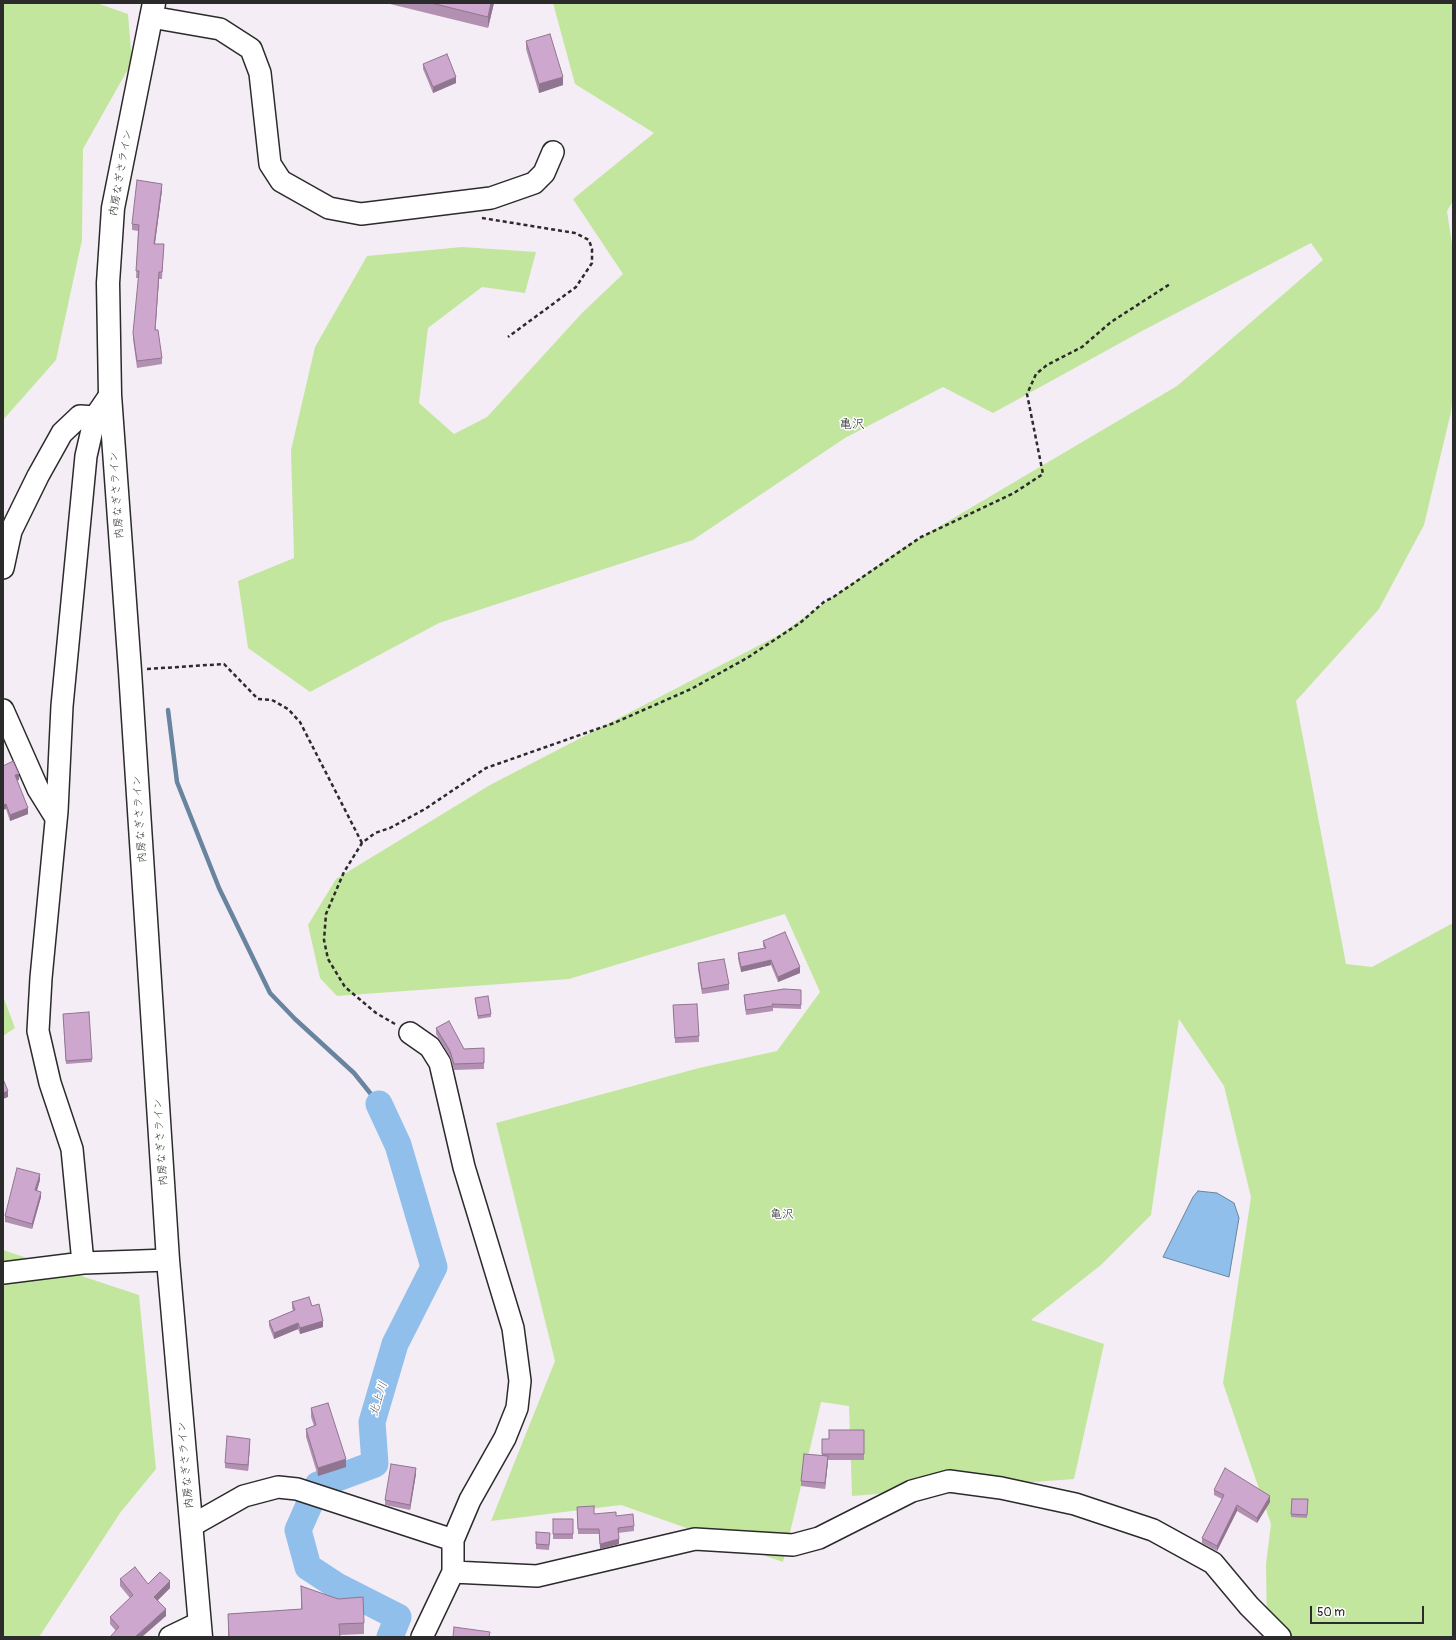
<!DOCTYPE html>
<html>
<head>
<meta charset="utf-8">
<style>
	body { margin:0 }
	#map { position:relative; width:1456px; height:1640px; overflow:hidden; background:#f5edf5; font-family:Pangolin,sans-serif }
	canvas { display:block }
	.frame { position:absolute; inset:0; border:4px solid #2b2b2b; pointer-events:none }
	.scale { position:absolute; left:1310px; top:1606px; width:114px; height:18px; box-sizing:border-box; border:2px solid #2b2b2b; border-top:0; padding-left:5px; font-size:12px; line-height:14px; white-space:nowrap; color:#2b2b2b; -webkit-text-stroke:3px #fff; paint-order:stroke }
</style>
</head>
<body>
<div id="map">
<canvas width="1456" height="1640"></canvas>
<div class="frame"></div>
<div class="scale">50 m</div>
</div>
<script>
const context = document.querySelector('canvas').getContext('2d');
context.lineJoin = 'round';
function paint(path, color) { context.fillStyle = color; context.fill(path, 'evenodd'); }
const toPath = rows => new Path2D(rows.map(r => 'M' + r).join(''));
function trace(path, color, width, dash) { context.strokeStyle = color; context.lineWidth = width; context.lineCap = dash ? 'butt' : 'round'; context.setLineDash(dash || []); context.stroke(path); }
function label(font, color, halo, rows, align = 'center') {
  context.font = font + ' Pangolin,"Klee One",sans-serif'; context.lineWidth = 3; context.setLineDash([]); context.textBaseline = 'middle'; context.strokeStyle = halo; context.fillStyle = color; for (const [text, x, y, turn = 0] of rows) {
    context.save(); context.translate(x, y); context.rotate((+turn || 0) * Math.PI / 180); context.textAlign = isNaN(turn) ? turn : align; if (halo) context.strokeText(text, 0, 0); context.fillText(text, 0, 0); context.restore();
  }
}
paint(toPath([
	[3,3,97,3,128,14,132,62,83,149,82,240,56,360,3,420],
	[553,3,1453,3,1453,201,1447,211,1453,251,1453,393,1451,412,1424,525,1379,609,1296,701,1346,964,1372,967,1453,923,1453,1637,1267,1637,1266,1564,1271,1524,1223,1383,1251,1197,1224,1086,1179,1019,1151,1215,1101,1265,1031,1320,1104,1344,1074,1479,852,1496,849,1406,821,1402,783,1562,621,1505,491,1521,555,1361,496,1123,699,1068,777,1051,820,992,785,914,569,979,337,996,320,978,308,925,336,879,490,785,779,635,901,549,1177,386,1323,260,1311,243,1142,331,993,413,943,387,845,438,693,540,439,623,310,692,248,648,238,581,294,558,291,450,315,347,367,256,462,247,536,252,525,293,482,287,428,328,419,403,454,434,487,417,582,313,623,274,573,199,654,133,575,84],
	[3,996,15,1028,3,1036],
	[3,1250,139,1295,156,1469,120,1513,39,1637,3,1637]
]), '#c3e69f');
const water = toPath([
	[1198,1191,1217,1193,1234,1203,1239,1218,1229,1277,1163,1257,1193,1197,1198,1191]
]);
paint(water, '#91bfeb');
trace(water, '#68849e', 1);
trace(toPath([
	[168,710,177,782,219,888,270,993,295,1019,354,1073,379,1104]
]), '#68849e', 4.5);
trace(toPath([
	[379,1104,398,1145,434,1267,395,1344,372,1422,375,1464,318,1485,298,1530,308,1567,337,1586,398,1617,390,1637]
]), '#91bfeb', 27);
const minor = toPath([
	[151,17,220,29,251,49,260,73,270,164,281,181,329,208,361,214,491,198,534,183,544,173,553,152],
	[3,568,11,531,38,476,62,433,80,416,95,417],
	[3,710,38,789,56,818],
	[410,1033,430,1047,440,1063,464,1167,513,1328,520,1381,517,1408,505,1438,470,1500,453,1540,453,1572,422,1637],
	[83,1263,72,1149,50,1083,38,1031,41,978,57,811,62,706,86,456,95,417,110,395],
	[3,1273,83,1263,168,1260],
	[191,1526,244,1496,278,1487,297,1489,453,1540],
	[453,1572,537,1576,695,1539,793,1545,819,1538,912,1491,949,1481,1001,1488,1075,1504,1153,1530,1213,1563,1249,1606,1280,1637],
	[170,1637,199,1623]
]);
const highway = toPath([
	[154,3,113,208,108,283,110,395,130,671,168,1260,201,1637]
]);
trace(minor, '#2b2b2b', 24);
trace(highway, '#2b2b2b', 25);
trace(toPath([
	[482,218,575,233,589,240,592,249,592,263,576,287,508,337],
	[147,669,224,664,258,699,272,700,288,709,300,722,362,843],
	[395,1024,376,1013,345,987,328,959,324,940,326,914,344,872,362,843,375,833,390,828,425,809,486,768,614,723,691,689,747,658,800,623,825,601,832,598,921,537,1014,493,1043,474,1027,394,1036,374,1047,365,1082,347,1111,322,1170,284]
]), '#2b2b2b', 2.5, [4, 3]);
trace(minor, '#fff', 21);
trace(highway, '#fff', 22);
paint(toPath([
	[390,3,494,3,488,28,390,4],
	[526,41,563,85,539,93,526,49],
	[423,64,456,83,433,93,423,69],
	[162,190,155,244,164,244,162,279,159,279,155,330,162,358,162,364,137,368,133,339,133,333,139,278,136,278,138,231,132,230,132,224],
	[3,766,19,780,17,780,28,814,10,821,6,809],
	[763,941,800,973,778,982,771,965,741,972,738,959,738,953,764,948,763,946],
	[698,963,729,984,729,990,702,994,698,969],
	[801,990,801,1009,773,1008,773,1011,746,1015,744,1000,744,995],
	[475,998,491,1014,491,1017,478,1019],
	[673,1005,699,1036,699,1042,675,1043],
	[63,1014,92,1059,92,1062,66,1064],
	[436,1028,464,1049,484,1048,484,1069,454,1070,450,1057,436,1034],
	[40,1180,37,1191,41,1197,32,1229,5,1222,5,1216],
	[292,1302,312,1306,323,1327,300,1334,298,1329,274,1339,269,1326,269,1321,293,1311,292,1308],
	[311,1408,346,1467,318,1476,306,1437,306,1429,314,1426,311,1417],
	[864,1430,864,1460,828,1460,825,1489,801,1486,801,1481,822,1455,822,1439,829,1439],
	[250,1444,248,1471,225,1468,225,1463],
	[416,1474,410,1510,385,1505,385,1500],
	[1214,1490,1270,1502,1257,1523,1237,1511,1217,1551,1202,1543,1202,1538,1222,1499,1214,1495],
	[1292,1499,1308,1499,1307,1518,1291,1517],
	[577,1507,594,1514,616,1516,634,1526,634,1531,618,1533,619,1544,600,1549,599,1534,578,1534],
	[553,1519,573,1519,573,1539,553,1539],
	[536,1532,550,1539,549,1550,536,1549],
	[120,1579,170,1588,158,1600,166,1616,116,1631,110,1624,110,1617,130,1598,120,1586],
	[301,1586,364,1623,364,1634,340,1635,340,1637,228,1637,228,1614,301,1609]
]), '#b190b1');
paint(toPath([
	[491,3,494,3,488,28,488,17],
	[456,77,456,83,433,93,433,87],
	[563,77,563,85,539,93,539,84],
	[162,184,162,190,154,250,154,244],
	[159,272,159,279,155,337,155,330],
	[19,774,19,780,15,781,15,775],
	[6,804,6,809,3,810,3,805],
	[28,808,28,814,10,821,10,815],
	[771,960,771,965,741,972,741,967],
	[800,967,800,973,778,982,778,977],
	[8,1091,8,1097,3,1099,3,1093],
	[40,1174,40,1180,35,1196,35,1190],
	[41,1192,41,1197,32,1229,32,1224],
	[323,1321,323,1327,300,1334,300,1328],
	[298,1323,298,1329,274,1339,274,1333],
	[250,1439,250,1444,248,1471,248,1465],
	[828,1456,828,1462,825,1489,825,1483],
	[346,1459,346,1467,318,1476,318,1468],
	[416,1468,416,1474,410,1510,410,1505],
	[1270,1496,1270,1502,1257,1523,1257,1518],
	[1237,1505,1237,1511,1217,1551,1217,1546],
	[619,1539,619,1544,600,1549,600,1544],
	[170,1581,170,1588,154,1604,154,1597],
	[166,1609,166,1616,142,1637,135,1637]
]), '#907590');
const building = toPath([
	[431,3,491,3,488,17,431,3],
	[550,34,563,77,539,84,526,41,550,34],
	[447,54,456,77,433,87,423,64,447,54],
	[137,180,162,184,154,244,164,244,162,272,159,272,155,330,158,330,162,358,137,361,133,333,139,271,136,271,139,225,132,224,137,180],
	[13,761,19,774,15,775,28,808,10,815,6,804,3,805,3,766,13,761],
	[785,932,800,967,778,977,771,960,741,967,738,953,766,948,763,941,785,932],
	[724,959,729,984,702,989,698,963,724,959],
	[784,989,801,990,801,1005,772,1004,773,1006,746,1010,744,995,784,989],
	[488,996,491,1014,478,1016,475,998,488,996],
	[697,1004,699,1036,675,1038,673,1005,697,1004],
	[89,1012,92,1059,66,1061,63,1014,89,1012],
	[449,1021,464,1049,484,1048,484,1063,454,1064,450,1051,436,1028,449,1021],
	[3,1079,8,1091,3,1093,3,1079],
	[17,1168,40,1174,35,1190,41,1192,32,1224,5,1216,17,1168],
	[309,1297,312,1306,319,1304,323,1321,300,1328,298,1323,274,1333,269,1321,295,1310,292,1302,309,1297],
	[328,1403,346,1459,318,1468,306,1429,316,1425,311,1408,328,1403],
	[829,1430,864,1430,864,1454,822,1454,822,1439,829,1439,829,1430],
	[227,1436,250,1439,248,1465,225,1463,227,1436],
	[804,1454,828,1456,825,1483,801,1481,804,1454],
	[391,1464,416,1468,410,1505,385,1500,391,1464],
	[1225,1468,1270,1496,1257,1518,1237,1505,1217,1546,1202,1538,1224,1495,1214,1490,1225,1468],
	[1292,1499,1308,1499,1307,1515,1291,1514,1292,1499],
	[594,1506,594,1514,616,1512,616,1516,633,1514,634,1526,618,1528,619,1539,600,1544,599,1529,578,1529,577,1507,594,1506],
	[553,1519,573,1519,573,1534,553,1534,553,1519],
	[536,1532,550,1533,549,1545,536,1544,536,1532],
	[135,1567,148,1584,160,1572,170,1581,154,1597,166,1609,135,1637,110,1637,119,1627,110,1617,133,1595,120,1579,135,1567],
	[301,1586,338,1599,363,1597,364,1623,339,1624,340,1637,229,1637,228,1614,302,1609,301,1586],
	[454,1627,490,1632,489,1637,453,1637,454,1627]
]);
paint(building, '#cea7ce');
trace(building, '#907590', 1);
label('11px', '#2b2b2b', '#fff', [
	["内房なぎさライン",121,173,-80],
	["内房なぎさライン",117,495,-94],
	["内房なぎさライン",140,819,-94],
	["内房なぎさライン",161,1142,-94],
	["内房なぎさライン",186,1465,-95]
]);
label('12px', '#2b2b2b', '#fff', [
	["亀沢",782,1215]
]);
label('italic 12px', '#4f5f6e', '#fff', [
	["北上川",379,1399,-73]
]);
label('13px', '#2b2b2b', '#fff', [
	["亀沢",852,425]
]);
</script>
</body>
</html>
